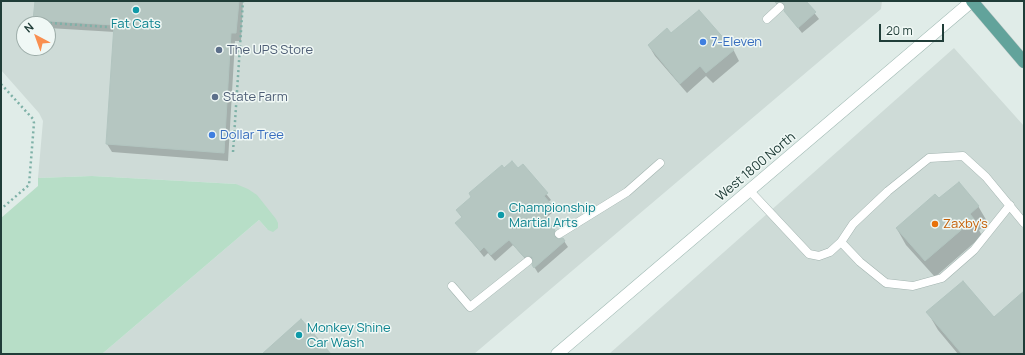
<!DOCTYPE html>
<html>
<head>
<meta charset="utf-8">
<style>
	body { margin:0 }
	#map { position:relative; width:1025px; height:355px; overflow:hidden; background:#e0ece8; font-family:Manrope,sans-serif }
	canvas { display:block }
	.frame { position:absolute; inset:0; border:2px solid #203d38; pointer-events:none }
	.north { position:absolute; left:16px; top:16px; width:40px; height:40px; box-sizing:border-box; background:#f0f8f5; border:1px solid #9dada9; border-radius:50%; rotate:319deg; font-size:11px; font-weight:700; line-height:16px; text-align:center; color:#203d38 }
	.north::after { content:''; display:block; margin:auto; width:14px; height:18px; background:#f98f50; clip-path:polygon(50% 0,100% 100%,50% 72%,0 100%) }
	.scale { position:absolute; left:879px; top:24px; width:65px; height:18px; box-sizing:border-box; border:2px solid #203d38; border-top:0; padding-left:5px; font-size:12px; line-height:14px; white-space:nowrap; color:#203d38; -webkit-text-stroke:3px #f0f8f5; paint-order:stroke }
</style>
</head>
<body>
<div id="map">
<canvas width="1025" height="355"></canvas>
<div class="frame"></div>
<div class="north">N</div>
<div class="scale">20 m</div>
</div>
<script>
const context = document.querySelector('canvas').getContext('2d');
context.lineJoin = 'round';
function paint(path, color) { context.fillStyle = color; context.fill(path, 'evenodd'); }
const toPath = rows => new Path2D(rows.map(r => 'M' + r).join(''));
function trace(path, color, width, dash) { context.strokeStyle = color; context.lineWidth = width; context.lineCap = dash ? 'butt' : 'round'; context.setLineDash(dash || []); context.stroke(path); }
function label(font, color, halo, rows, align = 'center') {
  context.font = font + ' Manrope,sans-serif'; context.lineWidth = 3; context.setLineDash([]); context.textBaseline = 'middle'; context.strokeStyle = halo; context.fillStyle = color; for (const [text, x, y, turn = 0] of rows) {
    context.save(); context.translate(x, y); context.rotate((+turn || 0) * Math.PI / 180); context.textAlign = isNaN(turn) ? turn : align; if (halo) context.strokeText(text, 0, 0); context.fillText(text, 0, 0); context.restore();
  }
}
paint(toPath([
	[1,1,882,1,881,9,474,354,102,354,259,220,268,230,236,184,92,176,38,178,43,121,39,113,1,70],
	[24,24,48,24,48,48,24,48],
	[954,48,1024,126,1024,354,609,354]
]), '#cedbd7');
paint(toPath([
	[92,176,236,184,248,189,257,195,276,219,278,223,278,228,273,232,268,230,259,220,102,354,1,354,1,218,38,186,38,178]
]), '#b7dec7');
paint(toPath([
	[36,1,243,1,241,41,235,41,228,161,112,152,107,144,115,32,48,28,48,24,37,24,34,20],
	[774,1,805,1,819,19,802,33,785,11,787,7,781,9],
	[699,11,734,51,739,61,713,83,706,76,687,93,655,56,649,46,671,35],
	[523,165,551,200,548,202,554,211,545,219,555,231,558,237,557,240,564,241,568,247,538,273,533,265,534,262,529,263,513,245,495,261,488,253,484,257,457,223,462,218,457,210,504,170,518,169],
	[939,200,978,206,988,223,979,230,982,236,935,277,906,245,897,229],
	[1024,292,1024,354,958,354,938,330,928,313,994,319]
]), '#0003');
const building = toPath([
	[35,1,239,1,236,33,231,33,224,153,106,144,114,25,33,20,35,1],
	[775,1,806,1,816,12,798,28,784,11,785,8,784,4,781,2,776,3,775,1],
	[699,10,734,50,706,73,700,66,680,84,648,45,667,28,671,33,699,10],
	[512,161,518,168,523,164,548,193,544,196,551,204,541,213,555,230,554,234,555,237,559,239,563,238,565,241,534,268,532,265,533,261,532,257,528,256,524,257,509,240,491,255,484,247,480,251,455,223,462,217,456,210,471,197,469,193,502,165,504,168,512,161],
	[959,182,979,206,970,214,974,219,925,261,896,228,935,194,939,198,959,182],
	[963,281,994,317,1024,291,1024,354,962,354,926,312,963,281],
	[301,319,331,354,262,354,301,319]
]);
paint(building, '#b5c6c1');
trace(building, '#b2c5c0', 1);
const lane = toPath([
	[767,19,780,7],
	[750,191,809,254,819,256,830,252,841,242,853,224,888,191,929,158,963,156,986,177,1024,223],
	[559,234,627,192,660,163],
	[841,242,860,262,886,283,913,286,942,278,974,250,1010,205],
	[452,286,470,307,528,261]
]);
const secondary = toPath([
	[557,354,972,1]
]);
const primary = toPath([
	[972,1,1024,62]
]);
trace(lane, '#a3b4b0', 9);
trace(secondary, '#9eb8b2', 13);
trace(primary, '#c1c9c7', 13);
trace(toPath([
	[35,22,108,27],
	[1,84,33,119,34,123,29,185,1,209],
	[233,152,243,1]
]), '#7eb1a7', 2.5, [2, 3]);
trace(lane, '#fff', 8);
trace(secondary, '#fff', 12);
trace(primary, '#62a39b', 12);
for (const [x, y, r, color] of [
	[136,10,4,"#0f9aa8"],
	[703,42,4,"#3f7fe0"],
	[219,50,4,"#5c6f8a"],
	[215,97,4,"#5c6f8a"],
	[212,135,4,"#3f7fe0"],
	[501,215,4,"#0f9aa8"],
	[935,224,4,"#e8710a"],
	[299,335,4,"#0f9aa8"]
]) { const dot = new Path2D(); dot.arc(x, y, r, 0, 2 * Math.PI); context.fillStyle = color; context.fill(dot); trace(dot, '#f0f8f5', 1.5); }
label('13px', '#0d838f', '#f0f8f5', [
	["Fat Cats",136,24,"center"],
	["Championship",509,208],
	["Martial Arts",509,223],
	["Monkey Shine",307,328],
	["Car Wash",307,343]
], 'left');
label('13px', '#366cbe', '#f0f8f5', [
	["7-Eleven",711,42],
	["Dollar Tree",220,135]
], 'left');
label('13px', '#4e5e75', '#f0f8f5', [
	["The UPS Store",227,50],
	["State Farm",223,97]
], 'left');
label('13px', '#203d38', '#f0f8f5', [
	["West 1800 North",756,167,-40]
]);
label('13px', '#c56008', '#f0f8f5', [
	["Zaxby's",943,224]
], 'left');
</script>
</body>
</html>
